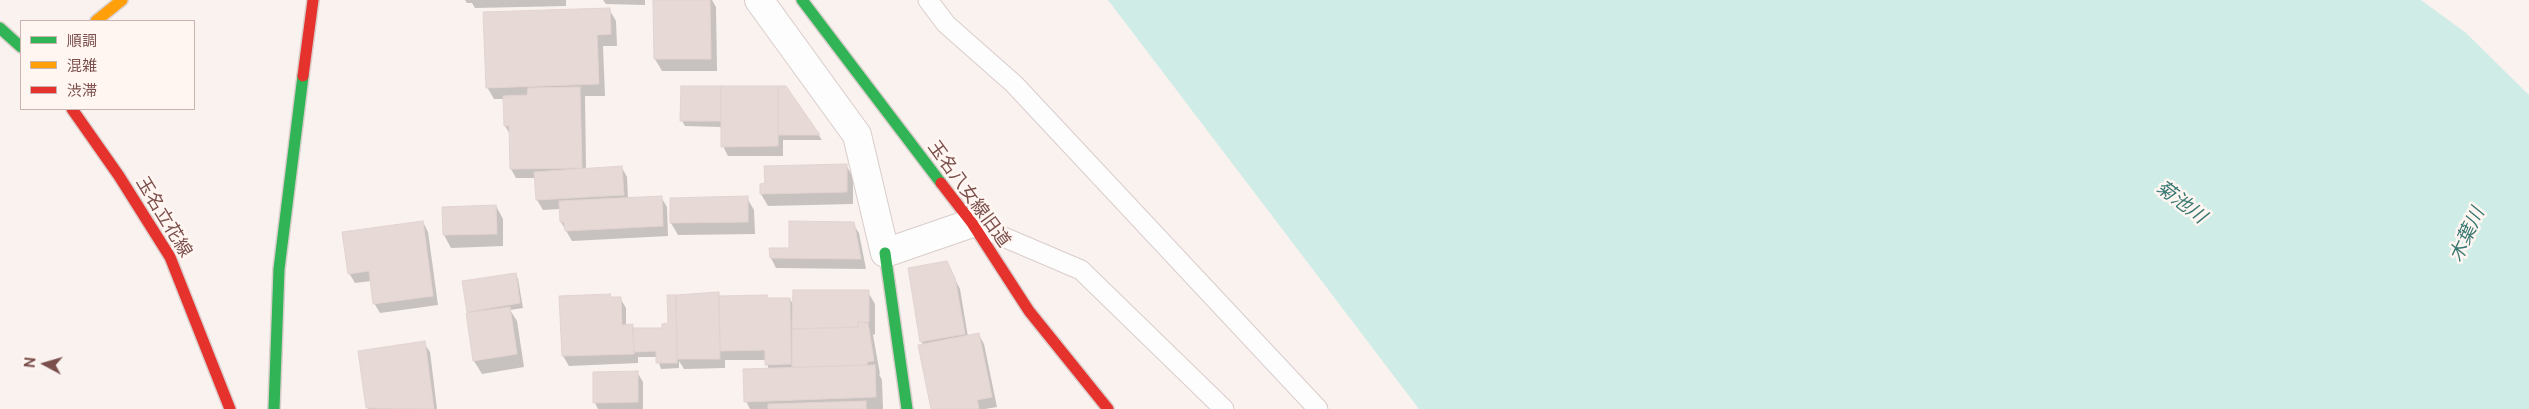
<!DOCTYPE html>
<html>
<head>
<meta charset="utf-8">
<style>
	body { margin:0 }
	#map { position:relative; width:2529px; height:409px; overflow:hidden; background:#f9f2ef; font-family:"Public Sans","Noto Sans JP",sans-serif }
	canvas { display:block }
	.legend { position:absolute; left:20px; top:20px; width:175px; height:90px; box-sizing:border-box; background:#fff6f2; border:1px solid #cab3af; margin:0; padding:6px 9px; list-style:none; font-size:15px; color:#7b4f4b }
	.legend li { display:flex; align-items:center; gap:10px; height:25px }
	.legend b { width:25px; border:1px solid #cab3af }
	.north { position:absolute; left:20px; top:339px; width:50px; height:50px; -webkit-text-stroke:4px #fff6f2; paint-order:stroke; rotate:276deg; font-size:14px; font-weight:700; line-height:20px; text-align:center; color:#7b4f4b }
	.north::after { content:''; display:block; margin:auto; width:18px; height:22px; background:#7b4f4b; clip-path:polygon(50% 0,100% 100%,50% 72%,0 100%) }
</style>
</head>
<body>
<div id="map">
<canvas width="2529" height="409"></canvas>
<ul class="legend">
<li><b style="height:6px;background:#30b455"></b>順調</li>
<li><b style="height:6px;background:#ff9f0a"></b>混雑</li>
<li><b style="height:6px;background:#e5322d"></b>渋滞</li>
</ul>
<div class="north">N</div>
</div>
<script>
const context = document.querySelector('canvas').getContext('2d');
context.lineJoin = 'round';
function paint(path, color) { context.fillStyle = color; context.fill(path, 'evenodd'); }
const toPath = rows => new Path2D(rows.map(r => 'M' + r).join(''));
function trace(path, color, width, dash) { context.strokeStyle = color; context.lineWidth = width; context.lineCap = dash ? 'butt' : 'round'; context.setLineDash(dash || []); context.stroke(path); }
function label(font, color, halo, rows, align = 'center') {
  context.font = font + ' "Public Sans","Noto Sans JP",sans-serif'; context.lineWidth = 5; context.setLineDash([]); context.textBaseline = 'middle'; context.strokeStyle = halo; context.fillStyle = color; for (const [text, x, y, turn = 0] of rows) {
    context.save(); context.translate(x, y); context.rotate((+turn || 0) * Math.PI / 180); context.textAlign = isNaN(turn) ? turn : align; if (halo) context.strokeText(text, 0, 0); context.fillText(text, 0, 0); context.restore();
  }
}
paint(toPath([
	[1108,0,2421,0,2466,33,2529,95,2529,409,1419,409]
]), '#cfece7');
paint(toPath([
	[465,0,566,0,566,6,475,8,472,3,467,3],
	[603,0,645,0,645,5,606,4],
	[654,0,712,0,716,7,717,71,662,71,655,59],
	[609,9,616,21,617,46,603,46,605,96,585,96,586,170,622,168,627,177,628,199,661,197,667,207,668,236,572,241,561,222,560,209,543,210,537,200,536,178,516,178,511,169,510,134,505,126,504,99,494,99,487,87],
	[786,87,822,140,783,140,783,156,728,156,723,146,722,127,685,126,682,121],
	[846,165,853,177,853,204,768,206,761,194],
	[747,198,754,210,755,234,678,235,671,223,671,199],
	[496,206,503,219,503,246,451,248,444,235,443,208],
	[423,222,428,232,438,305,380,313,374,303,371,281,355,283,349,273],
	[853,224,859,233,866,269,776,268,771,258],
	[946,262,960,289,968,337,979,335,984,344,997,407,985,409,932,409,922,341],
	[515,274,518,279,523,308,510,310,517,321,524,367,482,374,474,361,468,311],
	[868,292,875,304,875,334,873,335,880,374,879,374,882,380,883,409,750,409,746,401,769,370,766,360,725,360,725,368,684,369,679,361,679,368,661,369,657,357,638,357,638,363,569,366,563,356,561,298,620,298,626,308,626,326,632,325,634,329,663,329,669,324,669,297,718,294,720,297,766,296,768,300,790,299,794,306],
	[424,343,430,352,437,409,368,409,359,352],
	[637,372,643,382,643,409,598,409,595,403]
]), '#0003');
const building = toPath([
	[653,0,710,0,711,59,654,59,653,0],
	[610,8,611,34,597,35,599,84,486,88,483,12,610,8],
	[681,86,721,86,721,121,680,121,681,86],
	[721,86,778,86,778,146,721,147,721,86],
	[778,86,786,86,820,135,778,135,778,86],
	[580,87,582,168,510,169,509,126,504,126,503,96,527,95,528,88,580,87],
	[847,164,847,192,760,194,760,184,765,183,764,166,847,164],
	[622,166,624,195,536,200,534,172,622,166],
	[662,196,663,226,565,231,564,222,560,222,559,201,662,196],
	[748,196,748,222,670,223,670,198,748,196],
	[496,205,497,234,443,235,442,207,496,205],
	[423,221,433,296,373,304,369,271,348,274,342,232,423,221],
	[789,221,854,222,861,259,770,258,769,248,789,248,789,221],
	[947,261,955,278,965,334,920,342,908,268,947,261],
	[516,273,520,303,467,312,462,281,516,273],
	[793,290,869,290,869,322,858,322,858,327,792,329,793,290],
	[719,292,720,359,677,359,676,295,719,292],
	[610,294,611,297,621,297,622,325,633,324,634,354,562,356,559,296,610,294],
	[667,295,676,295,677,363,656,363,656,351,634,352,632,328,662,328,662,324,668,323,667,295],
	[767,295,767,298,790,298,791,364,765,365,765,350,720,351,719,296,767,295],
	[510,307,517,354,473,361,466,313,510,307],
	[858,322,868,323,874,361,867,362,867,365,792,367,792,329,859,327,858,322],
	[979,333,992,397,977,400,979,409,931,409,918,345,979,333],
	[425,341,434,409,366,408,358,351,425,341],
	[875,365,876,397,744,402,743,369,875,365],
	[638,371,638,402,593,403,593,372,638,371],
	[866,401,866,409,768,409,768,404,866,401]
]);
paint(building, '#e6d9d6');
trace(building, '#e3d3d0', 1);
const lane = toPath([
	[928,0,946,24,1014,84,1318,409],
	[973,224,1081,270,1224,409]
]);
const street = toPath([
	[759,0,857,135,885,253,972,223]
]);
const fast = toPath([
	[802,0,941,183],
	[0,28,21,47],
	[885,253,907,409],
	[274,409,279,269,303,76]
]);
const slow = toPath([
	[96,21,122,0]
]);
const jam = toPath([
	[303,76,313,0],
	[72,109,119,176,170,257,230,409],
	[941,183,972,223,1029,311,1108,409]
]);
trace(lane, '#d9cdcb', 21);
trace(street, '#d9cdcb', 30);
trace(fast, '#dacecc', 14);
trace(slow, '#dacecc', 14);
trace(jam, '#dacecc', 14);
trace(lane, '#fefdfd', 19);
trace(street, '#fefdfd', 28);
trace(fast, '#30b455', 11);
trace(slow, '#ff9f0a', 11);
trace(jam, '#e5322d', 11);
label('18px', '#7b4f4b', '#fff6f2', [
	["玉名八女線旧道",969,194,54],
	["玉名立花線",164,217,59]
]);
label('italic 19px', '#3a7972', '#fff6f2', [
	["菊池川",2181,202,37],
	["木葉川",2467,235,-65]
]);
</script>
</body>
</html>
